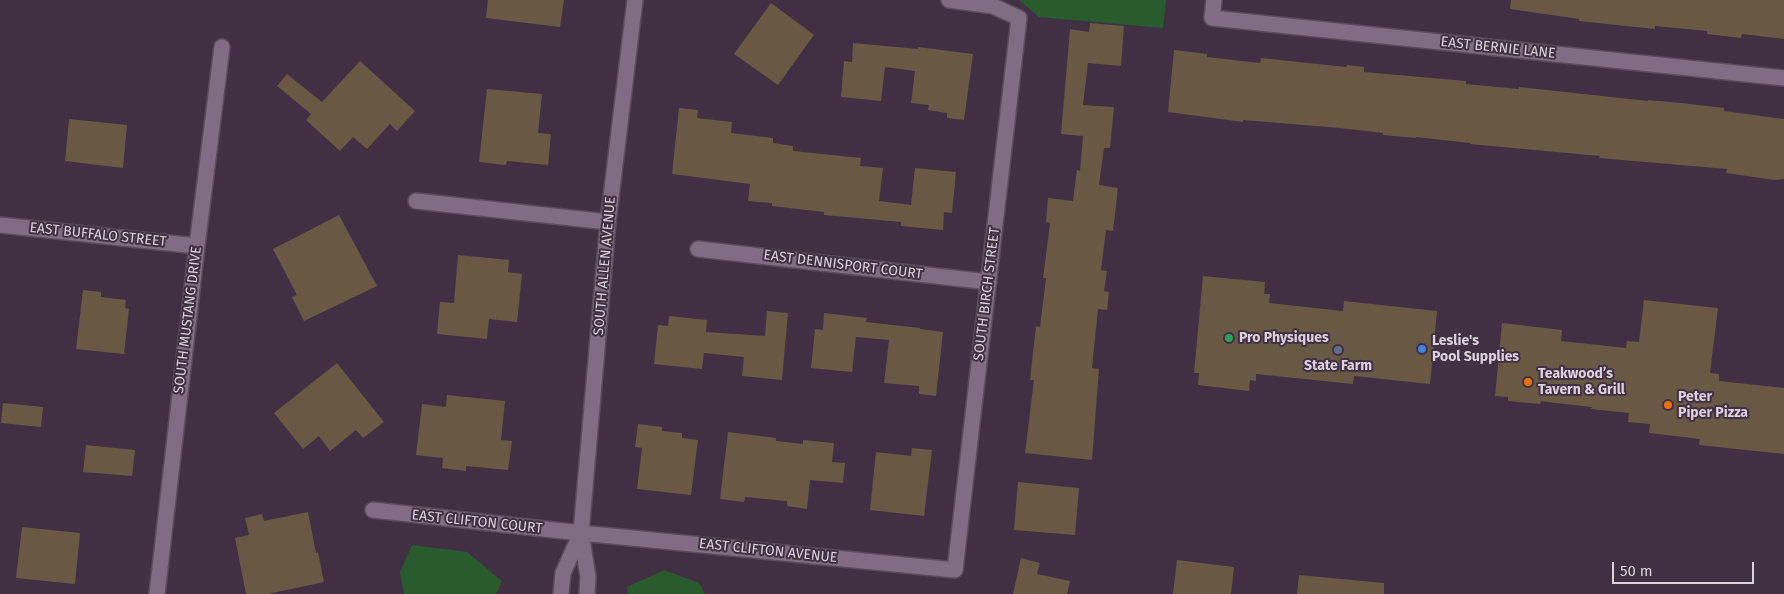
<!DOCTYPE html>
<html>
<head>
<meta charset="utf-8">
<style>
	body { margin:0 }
	#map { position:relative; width:1784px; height:594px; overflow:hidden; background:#413043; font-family:"Fira Sans",sans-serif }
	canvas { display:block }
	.scale { position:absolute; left:1612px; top:562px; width:142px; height:22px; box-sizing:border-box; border:2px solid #dcd1dd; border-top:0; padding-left:6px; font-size:15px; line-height:18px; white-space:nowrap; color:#dcd1dd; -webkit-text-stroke:4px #413043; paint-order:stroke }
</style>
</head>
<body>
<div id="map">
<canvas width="1784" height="594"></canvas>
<div class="scale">50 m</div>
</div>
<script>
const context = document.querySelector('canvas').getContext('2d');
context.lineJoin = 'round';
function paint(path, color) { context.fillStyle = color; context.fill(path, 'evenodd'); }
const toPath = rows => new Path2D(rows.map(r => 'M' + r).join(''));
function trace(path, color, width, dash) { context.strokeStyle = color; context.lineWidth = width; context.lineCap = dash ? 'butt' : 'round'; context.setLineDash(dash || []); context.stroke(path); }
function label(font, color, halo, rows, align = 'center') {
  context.font = font + ' "Fira Sans",sans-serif'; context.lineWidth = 4; context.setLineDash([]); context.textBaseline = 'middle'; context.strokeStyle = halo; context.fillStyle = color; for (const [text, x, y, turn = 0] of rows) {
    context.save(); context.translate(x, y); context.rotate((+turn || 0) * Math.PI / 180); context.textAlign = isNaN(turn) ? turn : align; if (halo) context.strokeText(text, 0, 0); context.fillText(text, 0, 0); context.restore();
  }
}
paint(toPath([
	[1019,0,1166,0,1163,28,1039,17],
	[412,545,467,552,502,581,496,594,404,594,400,572],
	[664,570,699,583,705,594,628,594,627,587]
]), '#295b2e');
paint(toPath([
	[488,0,564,0,560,27,486,18],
	[1511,0,1784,0,1784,39,1742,34,1741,38,1707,34,1707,31,1655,26,1655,29,1579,21,1579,19,1510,9],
	[771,3,814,35,778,85,734,54],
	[1090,23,1124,26,1121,66,1088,63,1083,105,1114,107,1110,148,1104,148,1099,185,1118,188,1113,231,1106,230,1101,270,1107,271,1104,291,1109,292,1107,310,1098,309,1092,368,1099,369,1092,460,1025,453,1034,380,1030,380,1036,326,1040,327,1046,278,1043,278,1050,223,1046,222,1048,198,1073,201,1077,170,1080,171,1083,136,1061,134,1070,29,1089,32],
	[853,43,918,49,918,47,973,54,964,120,947,118,947,113,928,110,929,105,911,103,915,71,885,67,881,101,841,97,844,61,852,62],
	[1174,50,1207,54,1207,57,1260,63,1261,58,1346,67,1347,65,1364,67,1364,72,1466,81,1466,84,1519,89,1519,87,1648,101,1648,100,1681,103,1724,108,1724,111,1784,119,1784,179,1774,180,1726,173,1727,169,1599,158,1600,156,1470,144,1470,143,1416,137,1416,138,1383,135,1383,133,1340,128,1243,120,1243,122,1168,112],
	[360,61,415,111,397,131,390,124,367,149,353,137,340,151,306,120,311,114,277,86,287,74,322,102],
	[487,89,542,94,538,133,551,134,548,165,507,161,506,165,479,162],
	[679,108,698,110,697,118,732,122,731,133,773,138,773,143,793,146,793,151,861,158,860,166,883,168,879,201,911,205,915,168,956,172,952,213,944,212,943,230,901,226,901,222,824,215,824,212,772,206,772,203,748,201,750,184,672,174],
	[69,119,127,125,123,168,65,161],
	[339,215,377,286,304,321,292,297,297,295,273,249],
	[458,255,509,260,508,272,522,274,517,322,489,319,487,339,437,334,440,302,454,303],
	[1203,276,1265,282,1264,294,1270,294,1269,303,1343,311,1344,301,1437,311,1430,384,1354,376,1353,384,1256,374,1256,381,1250,380,1249,391,1198,385,1199,373,1194,373],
	[83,290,101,292,101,297,126,300,125,308,129,309,124,354,76,349],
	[1644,300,1718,308,1710,373,1719,374,1719,381,1784,388,1784,454,1699,445,1700,439,1649,433,1650,424,1628,422,1629,413,1591,409,1592,407,1555,403,1541,401,1540,404,1508,401,1508,397,1495,396,1502,323,1562,330,1561,341,1626,348,1627,341,1639,342],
	[767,311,788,313,782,380,742,376,744,357,704,353,702,369,654,364,658,325,668,326,669,316,707,320,706,332,765,336],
	[824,313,867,318,866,322,920,328,920,329,943,332,936,396,919,394,919,386,884,383,889,340,856,337,852,372,811,368,815,329,823,330],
	[337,363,384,422,363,438,356,430,330,451,319,436,303,449,274,413],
	[447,395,505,401,501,440,512,441,508,470,466,466,466,471,442,468,443,458,416,455,422,404,446,407],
	[3,403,43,407,41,427,1,423],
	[638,424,662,427,662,431,682,433,682,438,698,440,691,495,637,489,642,448,635,447],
	[728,432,776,438,776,441,803,444,803,440,834,443,832,462,845,463,843,483,810,480,807,509,787,506,787,501,745,497,744,502,720,499],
	[86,445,135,450,132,476,83,472],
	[912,448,932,450,924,516,870,510,876,452,911,456],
	[1018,482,1079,488,1075,535,1014,530],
	[308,512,316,553,318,552,324,582,268,594,246,594,235,538,249,535,245,518,262,514,264,521],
	[22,527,80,533,75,584,16,578],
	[1021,558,1040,563,1037,574,1070,581,1067,594,1013,594],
	[1177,560,1234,567,1231,594,1173,594],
	[1299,575,1384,583,1384,594,1297,594]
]), '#695843');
const minor = toPath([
	[1214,0,1212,18,1784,78],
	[416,201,608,222],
	[0,225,197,246],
	[698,249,989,282],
	[373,510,581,533,955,570,1019,18,993,6,949,0],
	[157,594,197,246,222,47]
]);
const tertiary = toPath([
	[561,594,563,573,581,533],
	[587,594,588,577,581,533,608,222,635,0]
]);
trace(minor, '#5a4c5b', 18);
trace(tertiary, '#5a4c5b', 18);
trace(minor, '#806d83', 15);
trace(tertiary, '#806d83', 15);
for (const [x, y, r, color] of [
	[1229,338,5,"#2e9e5b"],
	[1422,349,5,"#3f7fe0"],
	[1338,350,5,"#5c6f8a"],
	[1528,382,5,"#e8710a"],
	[1668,405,5,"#e8710a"]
]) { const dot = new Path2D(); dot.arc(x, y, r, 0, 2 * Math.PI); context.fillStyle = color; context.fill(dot); trace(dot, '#413043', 2); }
label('14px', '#dcd1dd', '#413043', [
	["EAST BERNIE LANE",1498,48,6],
	["EAST BUFFALO STREET",98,235,6],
	["EAST DENNISPORT COURT",843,265,7],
	["SOUTH ALLEN AVENUE",605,266,-85],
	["SOUTH BIRCH STREET",987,294,-83],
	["SOUTH MUSTANG DRIVE",188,320,-83],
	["EAST CLIFTON COURT",477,522,6],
	["EAST CLIFTON AVENUE",768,551,6]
]);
label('bold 14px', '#dcd1dd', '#413043', [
	["Pro Physiques",1239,338],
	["Leslie's",1432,341],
	["Pool Supplies",1432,357],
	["State Farm",1338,366,"center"],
	["Teakwood’s",1538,374],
	["Tavern & Grill",1538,390],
	["Peter",1678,397],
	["Piper Pizza",1678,413]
], 'left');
</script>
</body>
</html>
